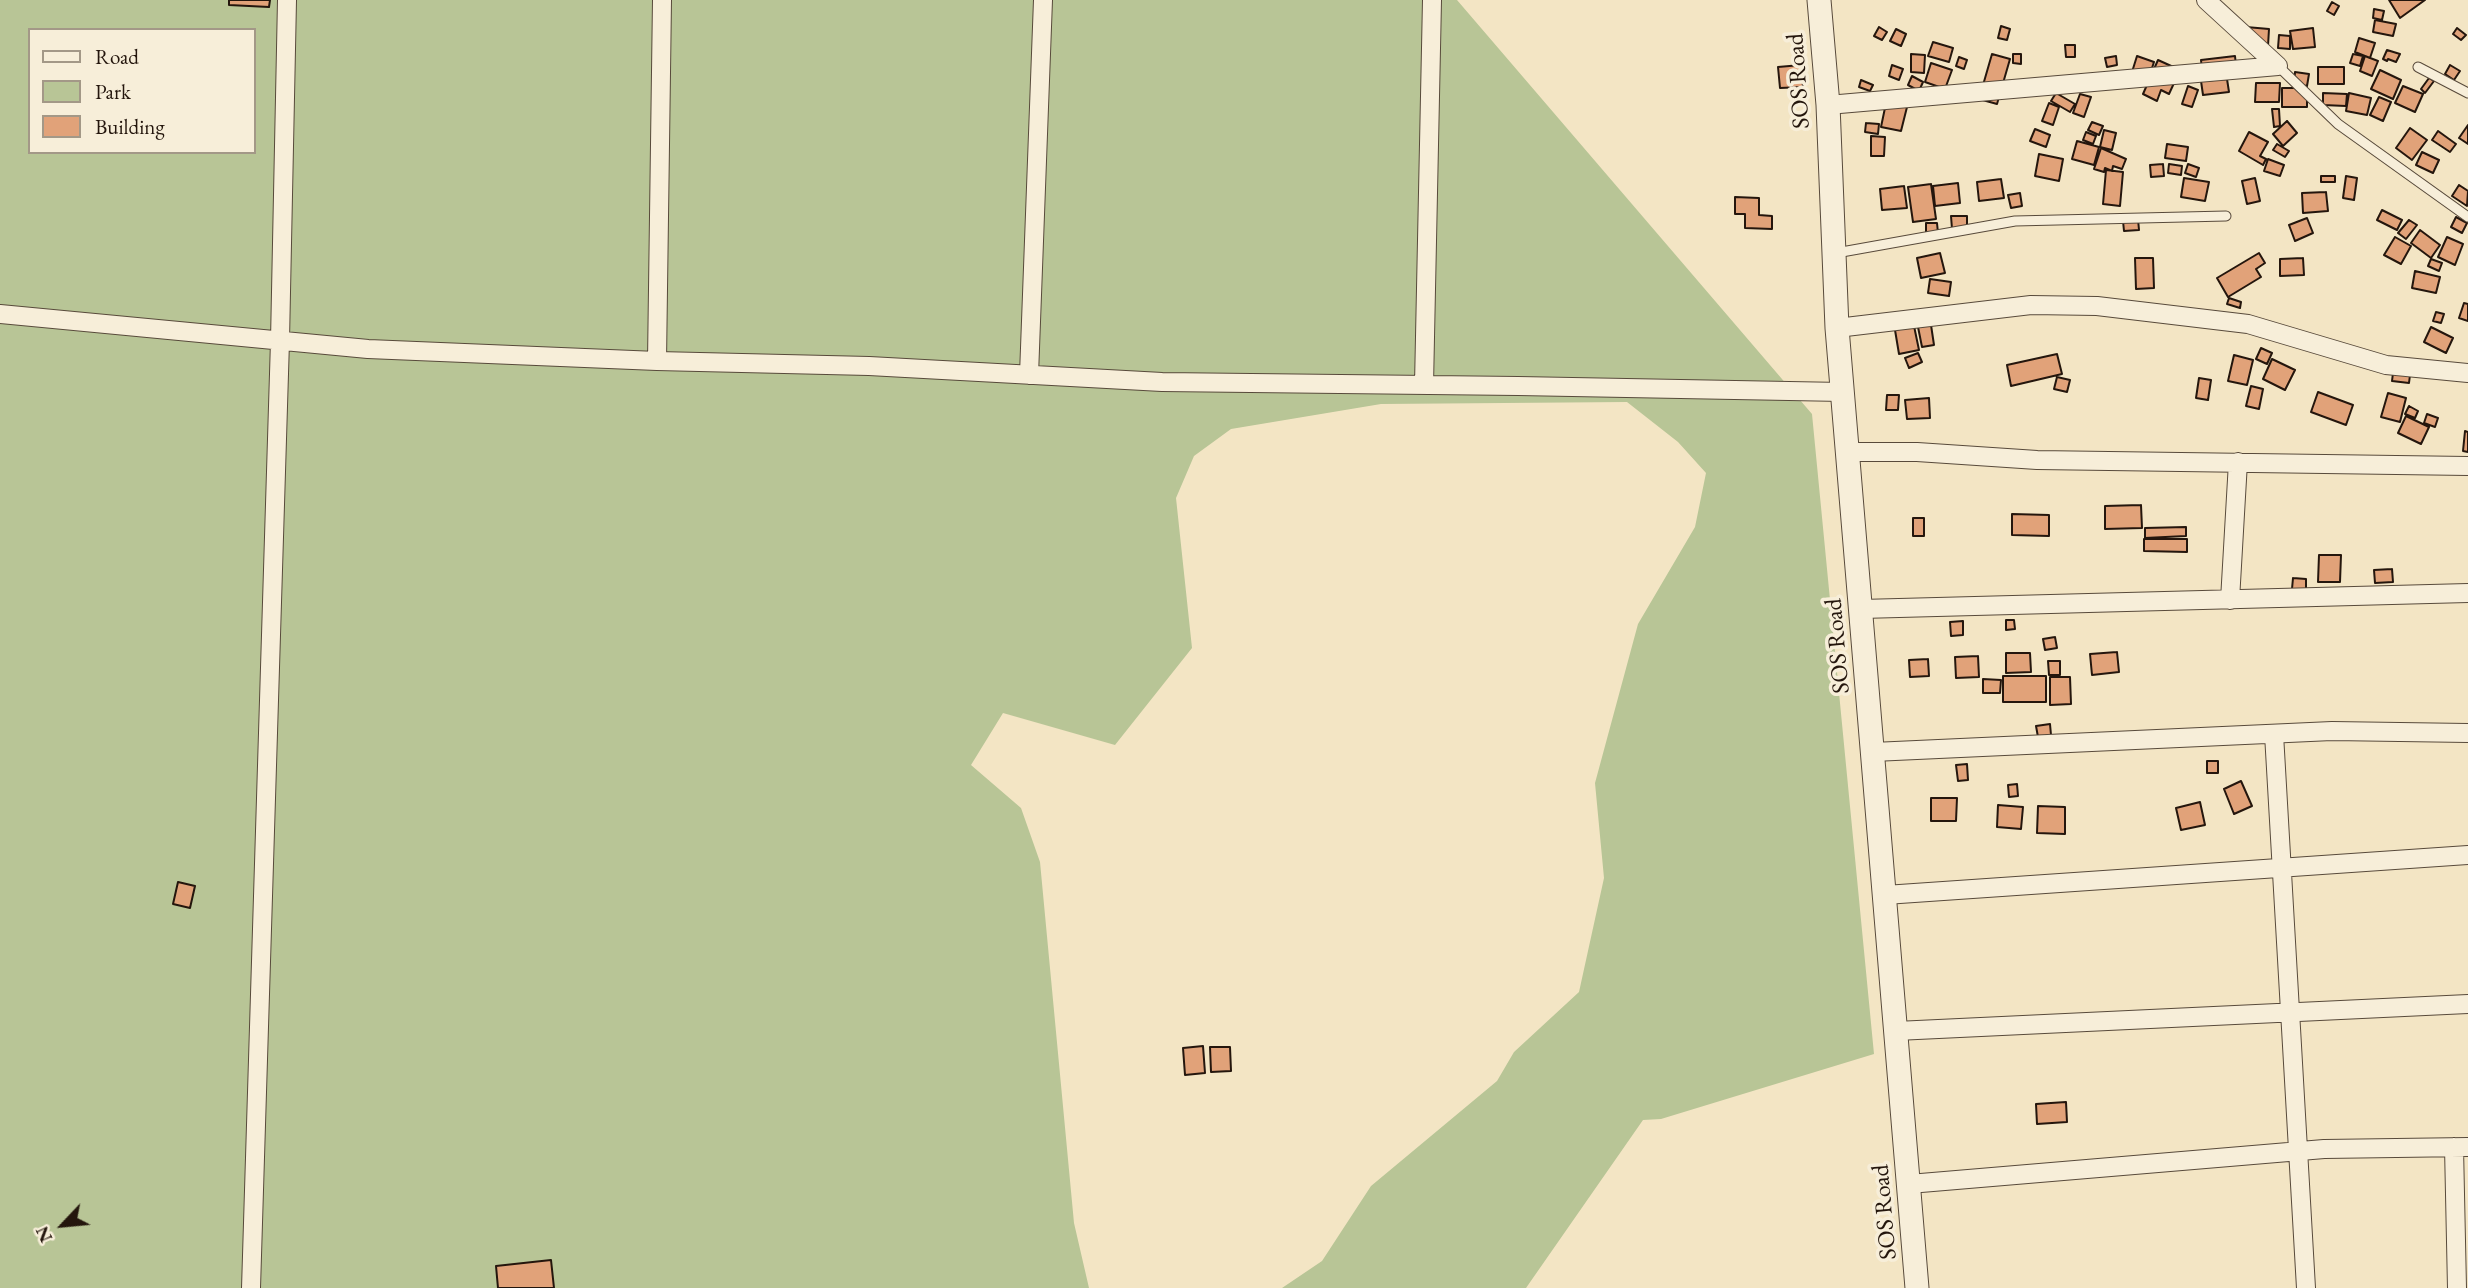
<!DOCTYPE html>
<html>
<head>
<meta charset="utf-8">
<style>
	body { margin:0 }
	#map { position:relative; width:2468px; height:1288px; overflow:hidden; background:#f3e5c4; font-family:"EB Garamond",serif }
	canvas { display:block }
	.legend { position:absolute; left:28px; top:28px; width:228px; height:126px; box-sizing:border-box; background:#f7eed9; border:2px solid #a39887; margin:0; padding:9px 12px; list-style:none; font-size:21px; color:#24160d }
	.legend li { display:flex; align-items:center; gap:14px; height:35px }
	.legend b { width:35px; border:2px solid #a39887 }
	.north { position:absolute; left:28px; top:1190px; width:70px; height:70px; -webkit-text-stroke:5px #f7eed9; paint-order:stroke; rotate:244deg; font-size:19px; font-weight:700; line-height:28px; text-align:center; color:#24160d }
	.north::after { content:''; display:block; margin:auto; width:24px; height:32px; background:#24160d; clip-path:polygon(50% 0,100% 100%,50% 72%,0 100%) }
</style>
</head>
<body>
<div id="map">
<canvas width="2468" height="1288"></canvas>
<ul class="legend">
<li><b style="height:9px;background:#f7eed9"></b>Road</li>
<li><b style="height:19px;background:#b8c596"></b>Park</li>
<li><b style="height:19px;background:#e1a279"></b>Building</li>
</ul>
<div class="north">N</div>
</div>
<script>
const context = document.querySelector('canvas').getContext('2d');
context.lineJoin = 'round';
function paint(path, color) { context.fillStyle = color; context.fill(path, 'evenodd'); }
const toPath = rows => new Path2D(rows.map(r => 'M' + r).join(''));
function trace(path, color, width, dash) { context.strokeStyle = color; context.lineWidth = width; context.lineCap = dash ? 'butt' : 'round'; context.setLineDash(dash || []); context.stroke(path); }
function label(font, color, halo, rows, align = 'center') {
  context.font = font + ' "EB Garamond",serif'; context.lineWidth = 7; context.setLineDash([]); context.textBaseline = 'middle'; context.strokeStyle = halo; context.fillStyle = color; for (const [text, x, y, turn = 0] of rows) {
    context.save(); context.translate(x, y); context.rotate((+turn || 0) * Math.PI / 180); context.textAlign = isNaN(turn) ? turn : align; if (halo) context.strokeText(text, 0, 0); context.fillText(text, 0, 0); context.restore();
  }
}
paint(toPath([
	[0,0,1457,0,1812,414,1874,1054,1661,1119,1643,1120,1526,1288,1282,1288,1322,1261,1371,1186,1497,1081,1514,1052,1579,992,1604,878,1595,783,1638,624,1695,527,1706,473,1678,442,1627,402,1381,404,1231,429,1194,456,1176,498,1192,648,1115,745,1003,713,971,765,1021,808,1040,862,1074,1223,1089,1288,0,1288],
	[30,30,254,30,254,152,30,152]
]), '#b8c596');
const building = toPath([
	[229,0,270,0,269,7,229,5,229,0],
	[2389,0,2425,0,2400,18,2389,0],
	[2332,2,2339,6,2334,15,2327,11,2332,2],
	[2374,9,2384,11,2382,20,2373,18,2374,9],
	[2375,20,2396,24,2393,36,2373,32,2375,20],
	[2001,26,2010,29,2007,40,1998,38,2001,26],
	[1879,27,1887,32,1882,40,1874,36,1879,27],
	[2246,27,2269,29,2268,46,2246,27],
	[2313,28,2315,47,2293,49,2290,31,2313,28],
	[2457,28,2466,35,2461,40,2453,34,2457,28],
	[1896,29,1906,34,1901,46,1890,41,1896,29],
	[2279,35,2290,36,2290,49,2278,48,2279,35],
	[2359,38,2375,43,2370,58,2355,52,2359,38],
	[1933,42,1953,48,1949,62,1928,56,1933,42],
	[2065,45,2075,45,2075,57,2066,57,2065,45],
	[2387,50,2400,54,2396,62,2388,59,2387,61,2383,59,2387,50],
	[1911,54,1925,55,1924,73,1911,72,1911,54],
	[1992,54,2010,59,1997,104,1979,99,1992,54],
	[2013,54,2021,54,2021,64,2013,63,2013,54],
	[2353,54,2363,56,2360,66,2350,63,2353,54],
	[2116,56,2117,65,2107,67,2105,58,2116,56],
	[2137,56,2154,62,2149,77,2132,72,2137,56],
	[2235,56,2237,75,2203,79,2201,60,2235,56],
	[2365,56,2378,61,2372,76,2360,71,2365,56],
	[1959,57,1967,60,1964,69,1956,66,1959,57],
	[2158,60,2180,70,2169,94,2161,90,2157,101,2143,94,2158,60],
	[1931,63,1952,70,1945,89,1925,82,1931,63],
	[1801,65,1803,87,1780,88,1778,67,1801,65],
	[1892,65,1903,69,1899,80,1889,76,1892,65],
	[2450,65,2460,71,2454,80,2445,74,2450,65],
	[2318,67,2344,67,2344,84,2318,84,2318,67],
	[2380,70,2401,80,2393,99,2371,89,2380,70],
	[2295,72,2309,74,2307,86,2294,84,2295,72],
	[1912,76,1923,82,1919,91,1908,85,1912,76],
	[2429,78,2434,81,2425,93,2421,89,2429,78],
	[2227,79,2229,92,2203,95,2201,81,2227,79],
	[1861,80,1873,85,1870,91,1859,87,1861,80],
	[2256,83,2280,83,2279,102,2255,102,2256,83],
	[2188,86,2198,90,2192,107,2182,104,2188,86],
	[2403,86,2423,94,2415,112,2395,103,2403,86],
	[2282,88,2307,88,2307,107,2282,107,2282,88],
	[2056,93,2075,104,2070,112,2051,101,2056,93],
	[2323,93,2347,94,2346,106,2323,105,2323,93],
	[2349,93,2371,98,2367,115,2346,111,2349,93],
	[2080,94,2091,97,2084,117,2073,113,2080,94],
	[2379,97,2391,102,2383,121,2370,115,2379,97],
	[1886,103,1907,107,1901,131,1881,127,1886,103],
	[2049,103,2059,107,2053,125,2042,121,2049,103],
	[2272,109,2279,109,2280,126,2274,127,2272,109],
	[2287,121,2297,133,2283,146,2273,134,2287,121],
	[2092,122,2103,126,2099,135,2088,130,2092,122],
	[1866,123,1879,124,1878,134,1865,132,1866,123],
	[2468,125,2468,144,2459,138,2468,125],
	[2410,128,2427,140,2412,160,2396,148,2410,128],
	[2035,129,2050,135,2046,147,2030,141,2035,129],
	[2104,130,2116,133,2112,150,2100,147,2104,130],
	[2438,131,2456,144,2450,152,2432,140,2438,131],
	[2086,132,2096,136,2093,144,2083,140,2086,132],
	[2249,132,2268,142,2260,156,2266,159,2263,165,2239,151,2249,132],
	[1871,136,1885,137,1884,156,1871,156,1871,136],
	[2077,141,2099,147,2094,165,2072,159,2077,141],
	[2167,144,2188,147,2186,161,2165,158,2167,144],
	[2277,144,2289,151,2285,157,2273,150,2277,144],
	[2101,148,2126,159,2122,169,2113,166,2112,171,2105,168,2104,172,2094,169,2101,148],
	[2422,152,2439,160,2433,173,2416,165,2422,152],
	[2039,154,2063,159,2059,181,2035,176,2039,154],
	[2268,159,2284,165,2280,176,2264,171,2268,159],
	[2163,164,2164,176,2151,177,2150,165,2163,164],
	[2169,164,2182,166,2181,175,2168,173,2169,164],
	[2188,164,2199,168,2196,177,2185,173,2188,164],
	[2106,170,2123,172,2120,206,2103,204,2106,170],
	[2321,176,2335,176,2335,182,2321,182,2321,176],
	[2346,176,2357,178,2354,200,2343,198,2346,176],
	[2184,178,2209,182,2205,201,2181,197,2184,178],
	[2255,178,2260,201,2247,204,2242,181,2255,178],
	[2001,179,2004,198,1979,201,1977,182,2001,179],
	[1958,183,1960,203,1935,206,1933,186,1958,183],
	[1931,184,1936,219,1913,222,1908,187,1931,184],
	[2459,185,2468,191,2467,206,2452,196,2459,185],
	[1904,186,1907,208,1882,210,1880,189,1904,186],
	[2326,192,2328,211,2303,213,2302,193,2326,192],
	[2020,193,2022,206,2011,208,2008,195,2020,193],
	[1735,197,1759,198,1759,215,1772,216,1772,229,1745,228,1745,214,1735,214,1735,197],
	[2382,210,2402,220,2397,230,2377,220,2382,210],
	[1951,216,1967,216,1967,229,1952,229,1951,216],
	[2456,217,2467,223,2462,233,2451,227,2456,217],
	[2307,218,2313,233,2295,241,2289,225,2307,218],
	[2138,219,2139,230,2124,231,2123,221,2138,219],
	[2409,220,2417,225,2406,239,2398,233,2409,220],
	[1926,223,1937,223,1938,233,1926,233,1926,223],
	[2420,230,2440,245,2431,258,2411,243,2420,230],
	[2395,237,2411,246,2401,264,2384,255,2395,237],
	[2447,237,2463,244,2455,265,2438,257,2447,237],
	[1940,253,1945,273,1921,278,1917,258,1940,253],
	[2259,253,2265,263,2256,269,2261,277,2228,297,2217,278,2259,253],
	[2135,258,2153,258,2154,288,2136,289,2135,258],
	[2303,258,2304,275,2280,276,2280,259,2303,258],
	[2431,259,2442,263,2439,271,2428,266,2431,259],
	[2415,271,2440,277,2436,293,2412,288,2415,271],
	[1930,279,1951,282,1949,296,1928,293,1930,279],
	[2229,298,2241,302,2240,308,2227,304,2229,298],
	[2464,303,2468,304,2468,321,2459,318,2464,303],
	[2436,312,2444,314,2441,323,2433,321,2436,312],
	[1931,325,1934,345,1922,347,1918,327,1931,325],
	[1914,326,1919,350,1899,354,1895,330,1914,326],
	[2431,327,2453,338,2446,353,2424,342,2431,327],
	[2261,348,2272,353,2267,364,2256,359,2261,348],
	[1918,353,1922,362,1909,368,1905,358,1918,353],
	[2057,354,2062,374,2011,386,2007,365,2057,354],
	[2234,355,2253,360,2247,385,2228,381,2234,355],
	[2272,359,2295,370,2285,390,2263,379,2272,359],
	[2393,373,2410,375,2409,383,2392,381,2393,373],
	[2057,377,2070,380,2067,392,2054,389,2057,377],
	[2199,378,2211,380,2208,400,2196,398,2199,378],
	[2251,386,2263,389,2259,409,2246,406,2251,386],
	[2318,392,2353,405,2346,425,2311,412,2318,392],
	[2388,393,2406,398,2400,422,2381,417,2388,393],
	[1887,395,1899,395,1898,410,1886,410,1887,395],
	[1929,398,1930,418,1907,419,1905,400,1929,398],
	[2409,406,2418,411,2415,418,2405,414,2409,406],
	[2427,414,2438,418,2435,427,2424,423,2427,414],
	[2406,416,2429,427,2421,444,2398,433,2406,416],
	[2465,431,2468,432,2468,452,2463,451,2465,431],
	[2141,505,2142,528,2105,529,2105,506,2141,505],
	[2012,514,2049,515,2049,536,2012,535,2012,514],
	[1913,518,1924,518,1924,536,1913,536,1913,518],
	[2186,527,2186,536,2145,538,2145,528,2186,527],
	[2144,539,2187,539,2187,552,2144,551,2144,539],
	[2319,555,2341,555,2340,582,2318,582,2319,555],
	[2392,569,2393,582,2375,583,2374,570,2392,569],
	[2293,578,2306,579,2306,589,2292,589,2293,578],
	[2006,620,2014,620,2015,629,2006,630,2006,620],
	[1963,621,1963,635,1951,636,1950,622,1963,621],
	[2055,637,2057,648,2045,650,2043,639,2055,637],
	[2117,652,2119,672,2092,675,2090,654,2117,652],
	[2006,653,2030,653,2031,672,2006,673,2006,653],
	[1978,656,1979,677,1956,678,1955,657,1978,656],
	[1928,659,1929,676,1910,677,1909,660,1928,659],
	[2048,661,2060,661,2060,675,2049,675,2048,661],
	[2003,676,2046,676,2046,702,2003,702,2003,676],
	[2050,677,2070,677,2071,704,2050,705,2050,677],
	[1983,679,2001,680,2000,693,1983,693,1983,679],
	[2050,724,2051,735,2038,737,2036,726,2050,724],
	[2207,761,2218,761,2218,773,2207,773,2207,761],
	[1967,764,1968,780,1958,781,1956,765,1967,764],
	[2241,781,2252,806,2234,814,2224,789,2241,781],
	[2017,784,2018,796,2009,797,2008,785,2017,784],
	[1931,798,1957,798,1956,821,1931,821,1931,798],
	[2200,802,2205,825,2181,830,2176,808,2200,802],
	[1998,805,2023,807,2021,829,1997,827,1998,805],
	[2038,806,2065,807,2065,834,2037,833,2038,806],
	[178,882,195,886,190,908,173,904,178,882],
	[1203,1046,1205,1073,1185,1075,1183,1048,1203,1046],
	[1210,1047,1230,1047,1231,1071,1211,1072,1210,1047],
	[2066,1102,2067,1122,2037,1124,2036,1104,2066,1102],
	[551,1260,554,1288,498,1288,496,1266,551,1260]
]);
paint(building, '#e1a279');
trace(building, '#24160d', 2);
const service = toPath([
	[2278,66,2338,124,2468,217],
	[2418,67,2468,93],
	[1836,253,2015,221,2226,216]
]);
const minor = toPath([
	[1828,105,2278,66,2206,0],
	[0,314,368,349,657,361,869,366,1162,382,1518,386,1843,392],
	[1837,328,2031,305,2097,306,2248,324,2386,365,2468,373],
	[657,361,662,0],
	[1029,375,1043,0],
	[1424,385,1432,0],
	[1848,452,1917,452,2037,460,2468,466],
	[2230,600,2238,462],
	[1861,609,2468,593],
	[2274,734,2306,1288],
	[1873,752,2332,731,2468,733],
	[1885,895,2468,855],
	[1896,1031,2468,1004],
	[2454,1147,2457,1288],
	[1909,1184,2324,1149,2468,1147],
	[251,1288,280,341,287,0]
]);
const tertiary = toPath([
	[1819,0,1828,105,1837,328,1917,1288]
]);
trace(service, '#584a3b', 11);
trace(minor, '#584a3b', 20);
trace(tertiary, '#584a3b', 25);
trace(service, '#f7eed9', 9);
trace(minor, '#f7eed9', 18);
trace(tertiary, '#f7eed9', 23);
label('24px', '#24160d', '#f7eed9', [
	["SOS Road",1799,81,-94],
	["SOS Road",1838,646,-95],
	["SOS Road",1885,1212,-95]
]);
</script>
</body>
</html>
